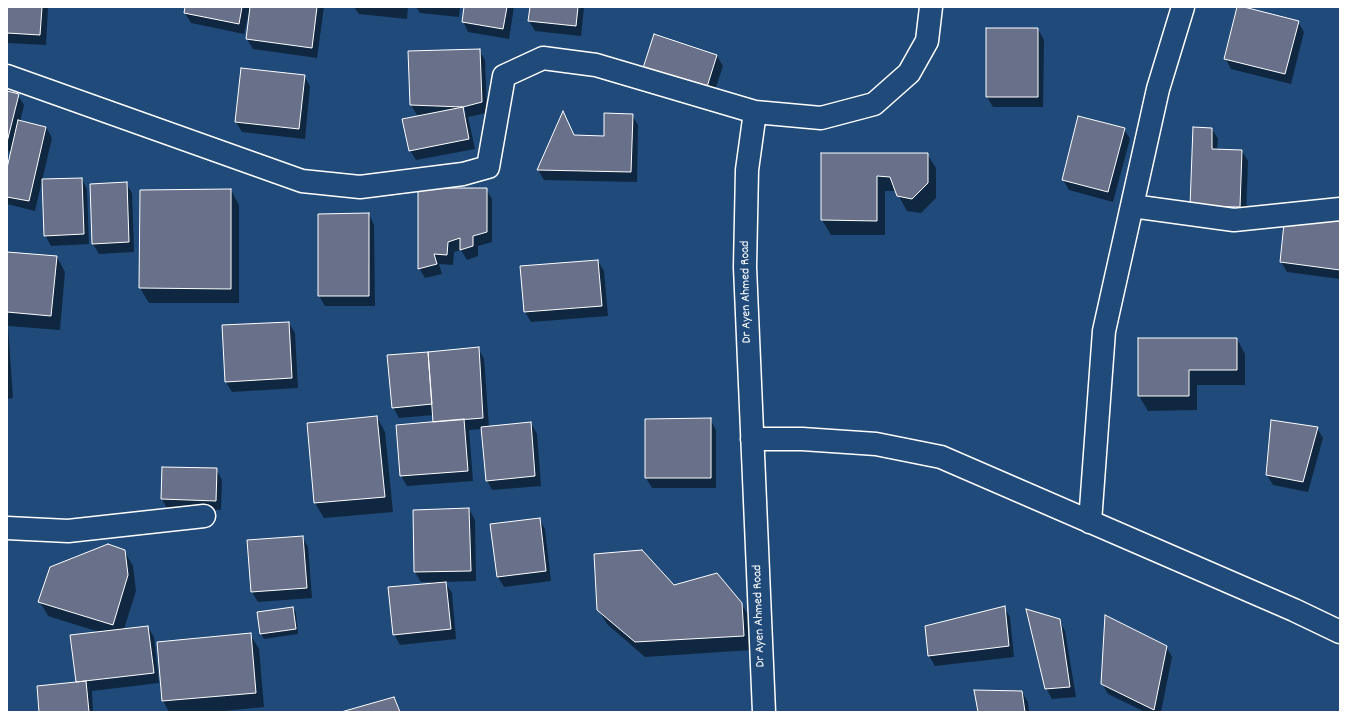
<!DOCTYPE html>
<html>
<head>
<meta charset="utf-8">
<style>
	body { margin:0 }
	#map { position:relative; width:1347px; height:719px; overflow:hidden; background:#1f4a7a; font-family:Dekko,sans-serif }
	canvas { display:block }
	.frame { position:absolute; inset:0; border:8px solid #fff; pointer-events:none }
</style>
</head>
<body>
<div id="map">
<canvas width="1347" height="719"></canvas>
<div class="frame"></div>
</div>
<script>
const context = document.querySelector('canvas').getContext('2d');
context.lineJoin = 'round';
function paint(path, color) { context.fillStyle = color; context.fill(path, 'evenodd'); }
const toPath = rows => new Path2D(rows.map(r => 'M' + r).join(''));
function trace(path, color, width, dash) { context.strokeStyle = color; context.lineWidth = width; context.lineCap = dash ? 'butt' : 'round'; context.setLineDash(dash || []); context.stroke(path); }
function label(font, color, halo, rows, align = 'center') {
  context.font = font + ' Dekko,sans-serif'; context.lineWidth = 3; context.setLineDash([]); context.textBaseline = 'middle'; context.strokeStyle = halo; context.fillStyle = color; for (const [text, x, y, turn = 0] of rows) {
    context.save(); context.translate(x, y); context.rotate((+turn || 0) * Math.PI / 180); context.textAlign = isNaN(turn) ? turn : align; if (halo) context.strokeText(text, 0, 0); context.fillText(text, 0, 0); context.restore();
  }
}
paint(toPath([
	[7,7,48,7,46,45,7,43],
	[186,7,324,7,317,58,253,49,247,39,250,12,249,12,244,34,191,23,185,13],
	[354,7,408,7,407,19,359,14],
	[416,7,460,7,459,17,420,13],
	[465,7,514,7,509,39,468,32,463,21],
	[531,7,584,7,581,36,535,31,529,21],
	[1238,7,1298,22,1304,32,1291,84,1231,69,1225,58],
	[1038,29,1044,40,1043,107,993,107,987,97],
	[655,35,717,56,723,66,712,99],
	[479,50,485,60,487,113,468,117,475,149,416,160,410,150,423,115,417,115,411,105],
	[461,102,463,102,466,114,463,112],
	[241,69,304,76,310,86,305,139,242,132,236,122],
	[7,92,18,95,24,105,20,122,46,127,52,138,35,211,7,204,7,172,12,152,7,151],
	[632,115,638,125,637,182,544,180,538,170,568,123,574,136,605,137],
	[1124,129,1130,139,1113,202,1069,190,1063,180],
	[1212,129,1218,139,1217,150,1242,151,1248,161,1246,217,1197,216],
	[822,154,927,154,936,168,936,198,921,213,907,211,896,191,885,191,885,235,831,235,822,220],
	[82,179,87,189,89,244,51,246,45,235],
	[126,183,132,193,134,252,99,254,93,244],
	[486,189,492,199,492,242,478,246,478,256,467,260,461,250,454,252,453,265,439,264,442,274,425,278,419,268],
	[231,190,239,205,239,303,149,303,140,288,141,191],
	[369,214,374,225,375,306,325,306,319,296,319,215],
	[1286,215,1340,222,1340,279,1287,272,1281,262],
	[7,253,57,257,65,272,60,330,8,326,13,398,7,399],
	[598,261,604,271,608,316,531,322,525,312,522,267],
	[289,323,295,333,298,388,232,392,226,382],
	[1237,339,1245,354,1245,385,1197,385,1197,410,1148,411,1139,396],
	[478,348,484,359,489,427,531,423,537,434,541,486,492,490,487,480,482,429,469,430,473,481,407,486,401,476,434,423,434,415,399,418,393,407],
	[377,417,385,432,393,512,324,518,315,503,308,424],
	[710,419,716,430,716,488,652,488,646,478],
	[1317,428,1323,438,1308,492,1273,485,1267,475],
	[216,469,222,480,221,510,167,509,162,499],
	[469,509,475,520,476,581,445,582,452,593,456,639,400,645,394,634,431,584,431,582,421,582,415,572,414,511],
	[539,519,545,529,551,581,504,587,498,577],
	[302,537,308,547,312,598,258,602,252,592,248,541],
	[124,551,133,566,136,591,124,629,148,627,154,637,159,683,92,691,93,712,40,712,77,683,71,635,99,632,48,616,40,602],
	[674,587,741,603,750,618,752,650,645,657,607,624,598,609],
	[1004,607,1010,617,1014,657,935,666,929,656],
	[293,608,296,613,298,634,264,639,261,634],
	[1059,620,1065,631,1076,697,1052,699,1046,688],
	[250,634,259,649,264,707,213,712,169,712,163,701,158,643],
	[1166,646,1172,657,1161,712,1145,712,1108,694,1102,684],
	[1022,692,1028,702,1029,712,979,712]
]), '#0007');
const building = toPath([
	[7,7,42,7,40,35,7,33,7,7],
	[185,7,242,7,239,24,184,13,185,7],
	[250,7,317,7,312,48,246,39,250,7],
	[464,7,507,7,503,29,462,22,464,7],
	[530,7,578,7,576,26,528,21,530,7],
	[1237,7,1244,7,1299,21,1285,74,1224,59,1237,7],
	[986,28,1038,28,1038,97,986,97,986,28],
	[654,34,717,55,706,90,643,68,654,34],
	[480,49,482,102,463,107,410,105,408,51,480,49],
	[241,68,305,75,299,129,235,122,241,68],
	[7,91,19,94,7,142,7,91],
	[463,107,469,139,409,151,402,119,463,107],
	[563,111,574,135,604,136,604,113,633,114,631,172,537,170,563,111],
	[1078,116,1125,128,1108,192,1062,180,1078,116],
	[18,120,46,127,29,201,7,197,7,168,18,120],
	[1193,127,1212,128,1212,149,1242,150,1240,207,1190,206,1193,127],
	[821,153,928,153,928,183,912,199,897,196,890,177,877,176,877,221,821,220,821,153],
	[82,178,84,234,44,236,42,179,82,178],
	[127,182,129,242,92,244,90,184,127,182],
	[418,188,487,188,487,232,473,236,473,246,460,250,460,238,448,242,447,255,434,254,437,264,418,269,418,188],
	[231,189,231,289,139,288,140,190,231,189],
	[369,213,369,296,318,296,318,214,369,213],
	[1285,214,1340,221,1340,270,1280,262,1285,214],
	[7,252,57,256,51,316,7,312,7,252],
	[598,260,602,306,524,312,520,266,598,260],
	[289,322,292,378,225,382,222,325,289,322],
	[1138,338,1237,338,1237,370,1189,370,1189,396,1138,396,1138,338],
	[479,347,483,418,433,422,428,352,479,347],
	[428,352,432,404,392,408,387,355,428,352],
	[377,416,385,497,314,503,307,423,377,416],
	[711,418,711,478,645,478,645,419,711,418],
	[464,419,468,471,400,476,396,425,464,419],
	[1271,420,1318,427,1303,482,1266,475,1271,420],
	[531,422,535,476,486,481,481,427,531,422],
	[162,467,217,468,216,501,161,499,162,467],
	[469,508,471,571,414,572,413,510,469,508],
	[540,518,546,571,497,577,490,524,540,518],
	[303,536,307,588,251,592,247,540,303,536],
	[108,544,125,550,128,575,113,625,38,602,50,567,108,544],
	[642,550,674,585,717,573,742,603,744,636,635,642,597,610,594,554,642,550],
	[446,582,451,629,393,635,388,587,446,582],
	[1005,606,1009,646,928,656,925,626,1005,606],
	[293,607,296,629,260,634,257,612,293,607],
	[1026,609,1060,619,1070,687,1045,689,1026,609],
	[1105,615,1167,646,1154,710,1101,684,1105,615],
	[148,626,154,673,76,682,70,635,148,626],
	[251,633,256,693,162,701,157,642,251,633],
	[86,681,89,712,39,712,37,686,86,681],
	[974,690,1022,691,1025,712,978,712,974,690],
	[394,697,400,712,341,712,394,697]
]);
paint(building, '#68708a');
trace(building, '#fff', 1);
const minor = toPath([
	[7,76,302,181,360,187,463,174,488,167,504,76,543,58,596,65,755,112],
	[1132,206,1234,220,1340,209],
	[752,439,802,439,876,444,941,457,1294,610,1340,632],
	[1090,522,1104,331,1158,89,1183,7],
	[7,528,68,531,204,516],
	[764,712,745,267,747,170,755,112,821,118,874,104,909,73,927,41,931,7]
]);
trace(minor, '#fff', 25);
trace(minor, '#1f4a7a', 22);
label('13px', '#fff', '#1f4a7a', [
	["Dr Ayen Ahmed Road",747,292,-91],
	["Dr Ayen Ahmed Road",760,616,-92]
]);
</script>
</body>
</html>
